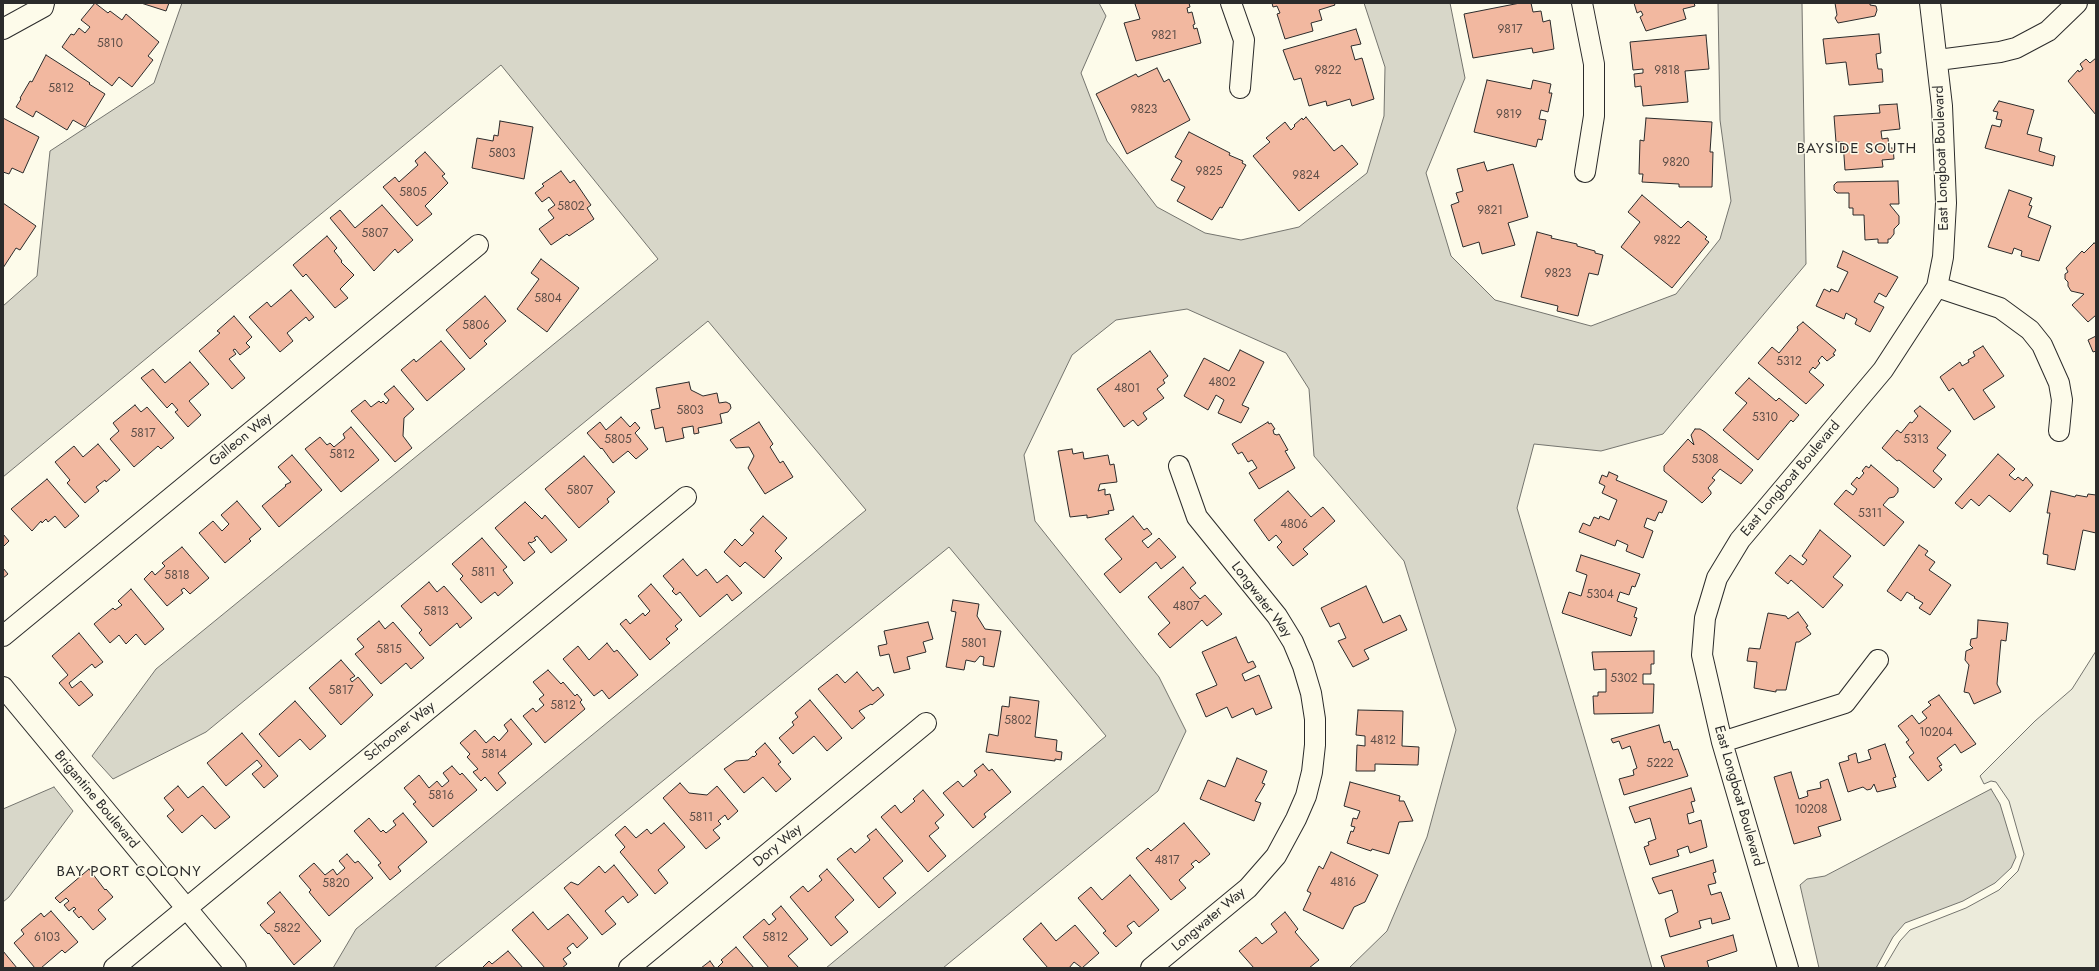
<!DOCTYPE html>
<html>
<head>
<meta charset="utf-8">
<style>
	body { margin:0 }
	#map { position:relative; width:2099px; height:971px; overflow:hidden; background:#fdfbea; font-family:Jost,sans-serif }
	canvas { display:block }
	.frame { position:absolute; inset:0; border:4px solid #2b2b2b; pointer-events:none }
</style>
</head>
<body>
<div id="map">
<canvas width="2099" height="971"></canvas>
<div class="frame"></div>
</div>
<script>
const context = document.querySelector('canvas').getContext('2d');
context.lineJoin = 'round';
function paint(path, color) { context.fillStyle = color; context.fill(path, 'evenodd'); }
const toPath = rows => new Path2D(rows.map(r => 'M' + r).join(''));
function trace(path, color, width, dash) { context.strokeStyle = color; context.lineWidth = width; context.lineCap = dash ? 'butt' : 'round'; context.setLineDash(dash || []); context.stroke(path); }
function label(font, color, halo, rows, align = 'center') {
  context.font = font + ' Jost,sans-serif'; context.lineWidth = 3; context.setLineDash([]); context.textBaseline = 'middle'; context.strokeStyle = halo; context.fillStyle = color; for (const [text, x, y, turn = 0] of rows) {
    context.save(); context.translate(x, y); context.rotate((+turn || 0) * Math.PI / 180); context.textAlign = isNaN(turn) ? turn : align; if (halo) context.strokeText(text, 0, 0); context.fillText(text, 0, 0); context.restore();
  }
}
const green = toPath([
	[2096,651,2096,968,1884,968,1900,941,1910,930,1966,908,1999,890,2018,871,2024,854,2009,801,1996,782,1991,781,1984,784,1980,776,2035,721,2072,689,2096,651]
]);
paint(green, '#ecebdb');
trace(green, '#74746e', 1);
const water = toPath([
	[182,3,1099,3,1106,16,1081,73,1107,141,1157,207,1205,233,1241,240,1299,227,1367,173,1384,116,1385,67,1364,3,1450,3,1465,78,1426,173,1451,256,1495,300,1591,326,1676,294,1720,239,1731,201,1720,120,1718,3,1802,3,1806,264,1663,434,1601,451,1534,444,1517,508,1652,968,1349,968,1387,931,1427,837,1456,730,1404,561,1314,456,1309,389,1286,353,1187,309,1116,320,1072,355,1024,455,1035,521,1159,677,1186,731,1158,791,943,968,826,968,1106,736,949,547,434,968,333,968,356,929,866,510,708,321,206,732,113,779,92,756,156,669,658,259,501,65,3,477,3,306,37,276,50,151,154,83,182,3],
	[54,787,73,811,9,897,3,902,3,809,54,787],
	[1991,789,2000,804,2016,857,2011,868,1995,883,1963,901,1905,923,1893,937,1876,968,1819,968,1800,885,1807,879,1825,876,1991,789]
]);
paint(water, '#d8d7c9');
trace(water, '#74746e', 1);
const building = toPath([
	[95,3,108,13,110,11,122,20,126,14,159,42,148,56,153,60,132,87,119,77,112,86,62,47,71,34,74,35,79,28,85,33,90,27,81,20,95,3],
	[141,3,169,3,166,11,141,3],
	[1138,3,1189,3,1190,7,1187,8,1188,13,1192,12,1195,24,1193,25,1194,29,1197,28,1201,43,1136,61,1124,23,1140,19,1135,4,1138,3],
	[1272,3,1334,3,1335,5,1319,10,1322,20,1311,23,1313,31,1285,39,1277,14,1280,13,1277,6,1273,7,1272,3],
	[1520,3,1531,3,1533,12,1541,11,1543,22,1550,20,1554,49,1533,53,1532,48,1473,58,1464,14,1520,3],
	[1634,3,1694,3,1695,6,1683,9,1686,19,1646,31,1640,17,1643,15,1641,11,1637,13,1634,3],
	[1835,3,1870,3,1870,5,1876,6,1877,10,1875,16,1838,23,1835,18,1837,15,1835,3],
	[1356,29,1361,44,1351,46,1355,60,1362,58,1374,99,1352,106,1350,99,1327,106,1326,101,1309,106,1301,78,1294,80,1283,50,1356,29],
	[1879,34,1881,53,1876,54,1877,63,1878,69,1882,69,1883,82,1849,85,1846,62,1826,64,1823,39,1879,34],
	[1706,35,1709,69,1685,71,1688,102,1643,106,1641,86,1635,87,1634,74,1643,73,1643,69,1633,70,1630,42,1706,35],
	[46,55,90,83,89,84,105,94,85,127,73,120,67,130,36,111,33,117,16,107,21,99,20,98,30,81,32,82,46,55],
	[2096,58,2096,115,2068,81,2078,70,2079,72,2083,69,2080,64,2086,59,2090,63,2096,58],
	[1157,68,1164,82,1169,79,1190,120,1127,154,1096,94,1136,74,1138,77,1157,68],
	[1487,80,1531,89,1533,80,1551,84,1549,93,1552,93,1548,112,1541,110,1539,119,1546,120,1542,140,1538,139,1536,147,1474,132,1487,80],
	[1999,101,2034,110,2027,134,2042,138,2039,151,2055,156,2053,166,1985,148,1992,125,2000,127,2002,120,1996,119,1998,112,1993,111,1999,101],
	[1897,104,1900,129,1881,131,1882,139,1888,138,1889,148,1893,148,1894,159,1882,160,1883,167,1845,170,1843,142,1836,142,1834,116,1880,113,1879,105,1897,104],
	[1306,117,1334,151,1342,145,1358,164,1299,211,1253,156,1270,142,1266,138,1285,122,1291,130,1295,126,1294,125,1302,118,1303,120,1306,117],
	[3,118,39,137,23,173,12,168,9,174,3,172,3,118],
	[1646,118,1712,122,1710,152,1713,152,1712,187,1679,187,1679,184,1642,182,1643,174,1639,174,1640,140,1644,141,1646,118],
	[500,121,533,127,524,179,472,168,477,138,493,141,494,135,498,136,500,121],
	[1189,132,1230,153,1229,155,1243,161,1242,163,1246,165,1222,208,1220,207,1212,220,1177,201,1185,187,1171,180,1182,161,1175,157,1189,132],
	[425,152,445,174,442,176,448,183,425,206,432,214,417,226,383,187,395,177,399,182,418,165,415,161,425,152],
	[1484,162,1487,171,1513,164,1528,217,1508,223,1515,245,1482,254,1479,242,1463,247,1451,205,1459,202,1456,193,1463,191,1457,169,1484,162],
	[561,171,570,183,574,180,591,205,587,208,594,219,569,236,567,234,551,245,539,229,554,218,548,210,555,205,549,197,542,202,535,193,544,186,542,184,561,171],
	[1898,181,1899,204,1890,204,1890,205,1899,216,1899,224,1894,229,1894,234,1890,239,1888,239,1888,243,1878,243,1878,239,1865,240,1864,215,1853,215,1853,208,1849,208,1849,193,1837,193,1834,190,1834,185,1837,182,1898,181],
	[2009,190,2032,198,2029,205,2032,206,2028,217,2051,226,2039,261,2021,256,2022,251,2014,248,2012,254,1988,247,2009,190],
	[1642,195,1681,228,1688,221,1707,237,1705,239,1709,242,1672,288,1621,247,1640,222,1628,212,1642,195],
	[3,203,36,226,20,250,16,248,3,268,3,203],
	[382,205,413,240,398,253,395,249,374,271,330,218,340,210,355,228,382,205],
	[1537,232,1552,236,1551,238,1577,244,1577,246,1595,251,1595,253,1603,255,1598,275,1589,273,1578,316,1557,311,1558,306,1521,297,1537,232],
	[327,236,337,248,334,251,342,261,341,262,354,275,340,289,348,298,335,308,306,274,303,277,293,265,327,236],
	[2094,243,2096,244,2096,315,2088,322,2072,305,2084,294,2071,291,2068,286,2068,282,2065,279,2065,274,2068,272,2066,268,2082,251,2084,253,2094,243],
	[1843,251,1898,277,1886,297,1879,293,1874,302,1884,307,1870,332,1855,324,1857,319,1846,313,1844,319,1816,306,1824,289,1830,292,1831,289,1838,292,1848,272,1837,267,1843,251],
	[541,259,579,288,547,332,517,309,539,279,531,273,541,259],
	[291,290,314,317,309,321,306,317,287,333,293,341,280,352,249,317,267,302,271,307,291,290],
	[485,296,506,321,484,341,487,344,470,359,446,330,485,296],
	[234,316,252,337,246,343,250,347,240,355,235,349,233,350,236,354,229,359,245,378,232,389,199,351,220,333,217,331,234,316],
	[1803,322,1836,350,1833,354,1835,355,1827,361,1822,356,1818,361,1820,363,1815,369,1813,367,1809,372,1824,385,1806,404,1758,363,1772,347,1779,353,1798,330,1797,327,1803,322],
	[2096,336,2096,351,2093,352,2088,340,2096,336],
	[441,341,465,369,427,401,401,370,414,359,416,362,441,341],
	[1983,346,2004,376,1983,390,1995,407,1974,420,1953,388,1949,391,1940,377,1960,362,1962,366,1969,362,1968,360,1975,356,1973,352,1983,346],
	[1240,350,1264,362,1242,405,1249,408,1241,423,1218,413,1224,400,1216,395,1208,410,1184,396,1204,358,1229,371,1240,350],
	[1150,351,1168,376,1163,380,1165,383,1157,389,1164,398,1143,413,1147,419,1138,426,1133,420,1124,427,1097,389,1150,351],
	[190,362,209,384,189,401,201,415,188,427,175,412,178,410,172,403,167,408,141,378,153,369,165,383,190,362],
	[1749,378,1776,401,1779,398,1799,415,1793,422,1791,420,1758,460,1723,430,1747,403,1735,393,1749,378],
	[689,382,691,390,703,396,717,393,719,403,726,402,730,404,731,408,728,412,720,414,722,423,698,428,699,433,694,434,693,426,682,428,684,438,666,442,663,427,655,429,651,410,660,408,656,388,689,382],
	[394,386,414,409,404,418,403,436,412,448,395,462,351,411,365,400,371,407,379,401,381,403,383,401,386,404,389,400,384,394,394,386],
	[135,405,141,412,147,407,174,438,161,449,158,446,134,467,110,439,119,431,113,423,135,405],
	[1920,406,1951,431,1937,448,1946,455,1933,471,1942,479,1934,488,1899,460,1897,461,1882,448,1897,430,1901,433,1910,422,1912,423,1918,416,1914,411,1920,406],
	[621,417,630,427,635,422,640,428,635,433,648,449,636,459,628,451,613,463,602,448,601,449,587,433,600,422,606,430,621,417],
	[759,422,773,444,770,447,780,463,783,461,793,477,765,494,748,468,754,456,749,447,736,448,730,440,759,422],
	[1268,422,1269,424,1271,423,1275,429,1273,430,1274,434,1277,435,1279,434,1288,450,1285,451,1295,468,1259,489,1249,473,1257,468,1252,460,1248,462,1242,452,1238,454,1232,444,1268,422],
	[351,427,379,460,341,492,305,449,320,437,327,445,330,443,334,447,345,438,343,434,351,427],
	[1695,429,1700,429,1705,432,1753,470,1741,484,1720,469,1712,478,1715,480,1708,488,1711,492,1711,494,1702,503,1664,471,1664,466,1688,439,1694,445,1691,435,1695,429],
	[98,444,120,470,106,482,105,480,96,487,99,491,85,503,67,483,70,480,55,462,74,446,83,457,98,444],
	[1072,449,1073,454,1083,452,1084,459,1108,455,1110,465,1114,464,1117,482,1100,484,1098,491,1105,489,1105,495,1110,494,1114,510,1108,511,1109,514,1087,518,1087,515,1070,517,1058,451,1072,449],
	[1998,454,2015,469,2009,475,2015,480,2018,477,2023,481,2026,477,2033,485,2010,512,1989,495,1979,506,1971,499,1962,509,1955,503,1998,454],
	[292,455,322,490,279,527,262,506,286,486,285,485,291,482,278,467,292,455],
	[584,456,615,492,607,499,609,502,579,528,545,489,584,456],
	[1871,465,1898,488,1898,492,1894,497,1889,498,1883,505,1904,522,1884,546,1834,504,1846,490,1853,495,1857,489,1851,484,1857,477,1859,479,1864,473,1862,471,1866,466,1869,468,1871,465],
	[1609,472,1618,476,1616,480,1667,501,1662,513,1659,512,1655,521,1647,518,1644,527,1653,531,1643,558,1626,551,1628,545,1617,540,1615,546,1579,532,1583,523,1590,526,1594,517,1599,519,1600,516,1609,520,1617,500,1602,493,1605,486,1599,483,1602,475,1607,477,1609,472],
	[47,479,79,516,65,528,55,516,48,522,46,519,42,523,41,521,32,531,11,509,47,479],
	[1288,491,1311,517,1323,507,1335,521,1303,549,1308,554,1293,566,1277,547,1282,542,1276,535,1269,541,1254,520,1288,491],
	[2051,491,2075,497,2076,495,2087,497,2088,494,2096,495,2096,533,2083,530,2075,570,2047,564,2048,555,2043,554,2050,513,2047,513,2051,491],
	[237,501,261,529,249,539,251,541,225,563,199,533,213,521,222,531,229,524,221,515,237,501],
	[525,502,542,519,545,515,567,540,551,553,537,536,534,538,536,540,531,543,530,542,528,543,535,552,524,561,495,528,525,502],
	[763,516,787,538,775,551,782,558,764,578,745,562,740,567,724,552,735,539,742,546,754,533,750,530,763,516],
	[1133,516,1144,530,1147,528,1152,534,1142,541,1148,548,1159,538,1176,557,1161,569,1156,562,1120,593,1104,574,1122,559,1105,539,1133,516],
	[1820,530,1851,556,1833,577,1843,585,1823,608,1791,580,1788,584,1775,573,1790,555,1803,565,1807,560,1802,556,1820,530],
	[3,534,9,541,3,547,3,534],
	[482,538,507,567,503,570,513,583,498,596,495,592,481,603,460,579,463,576,452,564,482,538],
	[1919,545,1928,551,1925,555,1935,562,1929,570,1951,585,1930,615,1919,608,1923,603,1914,598,1915,597,1907,592,1901,601,1887,591,1919,545],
	[182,547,209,578,190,594,184,588,181,590,183,593,167,606,144,579,152,571,155,575,165,566,162,563,182,547],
	[1581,555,1640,574,1635,587,1632,586,1629,595,1620,592,1617,601,1637,608,1634,617,1637,618,1631,636,1562,613,1569,592,1581,596,1587,575,1576,571,1581,555],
	[683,559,697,576,706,569,717,583,727,575,742,593,732,601,727,594,700,617,680,592,676,595,672,591,674,589,663,576,683,559],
	[1183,567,1196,583,1190,588,1200,599,1205,595,1222,614,1207,626,1202,620,1170,648,1158,634,1170,623,1148,597,1183,567],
	[3,568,8,574,3,578,3,568],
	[429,582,437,592,444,586,472,618,460,628,457,623,430,646,419,633,422,630,401,606,429,582],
	[651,584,682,620,675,626,678,629,666,639,670,643,650,660,620,624,626,619,630,624,643,613,645,616,650,611,638,596,651,584],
	[1366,586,1383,623,1400,615,1407,630,1364,650,1369,659,1353,667,1338,641,1346,638,1339,623,1330,627,1321,608,1366,586],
	[131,589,164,629,145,645,136,634,126,644,119,635,110,643,94,624,113,608,115,610,122,605,118,601,131,589],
	[953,600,979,604,977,616,985,629,1001,631,994,667,983,665,984,657,980,656,975,662,966,660,964,670,946,667,956,612,951,611,953,600],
	[1798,612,1808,626,1806,627,1811,634,1799,642,1796,642,1786,690,1776,690,1776,692,1754,688,1757,662,1747,661,1749,648,1760,649,1768,613,1786,616,1788,619,1798,612],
	[1978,620,2008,623,2006,641,2001,640,1997,684,2001,692,1974,704,1969,693,1964,692,1969,665,1965,660,1966,651,1973,648,1970,645,1971,639,1977,638,1978,620],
	[379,621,385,629,393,622,424,658,411,669,406,663,381,684,355,654,364,647,357,639,379,621],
	[928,622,933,639,923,642,926,652,907,657,910,669,894,673,889,654,880,656,878,646,887,644,884,631,928,622],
	[79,633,103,662,95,668,92,664,69,683,72,688,81,681,93,695,79,706,59,683,68,675,52,656,79,633],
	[1236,637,1248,663,1253,661,1256,667,1242,674,1245,681,1259,675,1272,708,1256,715,1253,708,1232,718,1227,707,1206,717,1196,694,1217,685,1202,652,1236,637],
	[607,643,614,652,617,650,638,675,609,699,602,690,594,696,563,659,578,646,589,660,607,643],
	[1654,651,1654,664,1651,664,1651,674,1643,674,1643,684,1654,684,1653,713,1594,714,1593,696,1598,696,1598,692,1606,692,1606,669,1594,670,1592,652,1654,651],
	[341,660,355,676,350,679,352,682,358,677,373,695,341,725,309,688,341,660],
	[548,670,561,684,563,682,575,696,577,694,582,700,580,702,585,709,545,743,523,716,533,708,536,712,544,705,539,699,544,695,533,682,548,670],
	[857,672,873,691,878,687,884,695,872,705,871,704,859,711,865,718,852,729,818,689,837,674,845,683,857,672],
	[1939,695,1976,744,1961,753,1955,744,1937,758,1942,765,1939,766,1942,770,1928,781,1909,757,1914,753,1906,742,1909,740,1898,726,1912,715,1919,724,1927,718,1922,712,1931,705,1928,702,1939,695],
	[1010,697,1039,701,1035,737,1057,740,1056,751,1062,752,1061,760,1055,759,1055,761,986,752,989,734,998,736,1002,706,1009,707,1010,697],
	[810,700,842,738,827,751,814,736,793,754,779,738,794,725,792,722,798,717,795,713,810,700],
	[295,701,326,736,310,750,300,739,279,757,259,734,295,701],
	[1358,710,1403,711,1402,746,1419,747,1418,765,1375,764,1375,771,1356,771,1357,745,1365,746,1365,736,1356,735,1358,710],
	[511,719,532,744,498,773,506,783,497,791,485,777,481,781,473,772,478,769,467,757,470,754,460,743,475,730,486,743,494,736,499,741,508,731,504,725,511,719],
	[1659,725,1664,743,1670,741,1673,750,1678,749,1688,776,1624,795,1619,779,1634,775,1633,770,1637,768,1630,746,1622,749,1619,741,1613,743,1611,739,1659,725],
	[242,733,278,776,264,788,252,774,262,766,257,760,226,786,207,763,242,733],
	[765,743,781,762,778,764,791,779,776,792,763,777,744,793,724,769,736,761,748,760,753,756,754,757,757,754,755,752,765,743],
	[1885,744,1896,777,1893,778,1896,787,1877,792,1874,784,1871,789,1867,790,1863,787,1848,792,1839,763,1849,760,1848,756,1856,753,1858,763,1871,759,1868,750,1885,744],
	[1237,758,1267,771,1262,783,1265,784,1255,801,1261,803,1254,821,1200,799,1208,780,1225,787,1237,758],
	[983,764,989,771,992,769,1011,792,984,814,986,817,973,828,943,793,958,781,963,787,977,775,974,771,983,764],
	[452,766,460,775,462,773,477,790,433,827,413,804,416,802,404,788,419,775,429,788,437,781,442,787,449,781,443,773,452,766],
	[1791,772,1799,799,1808,796,1807,791,1821,788,1820,782,1828,779,1841,820,1818,827,1821,836,1794,844,1774,777,1791,772],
	[1350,782,1400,796,1399,801,1404,801,1413,821,1399,822,1389,854,1372,849,1371,851,1347,843,1351,831,1353,832,1355,827,1351,826,1353,818,1357,819,1360,811,1344,806,1350,782],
	[680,783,689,793,707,795,717,786,738,811,728,820,725,815,718,821,721,824,713,830,720,838,706,849,663,798,680,783],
	[178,786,188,798,203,786,230,817,215,829,202,815,182,833,167,816,174,810,164,798,178,786],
	[1691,788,1695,801,1691,802,1694,812,1687,814,1689,824,1701,820,1707,847,1690,853,1688,846,1677,850,1679,856,1650,865,1644,847,1649,845,1648,842,1656,839,1650,818,1635,823,1629,807,1691,788],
	[923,790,944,815,935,823,939,828,929,836,946,856,928,872,881,817,895,805,901,813,915,801,913,799,923,790],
	[403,813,427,842,398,867,401,871,390,880,378,865,381,863,354,831,369,818,381,832,383,830,386,833,396,825,393,821,403,813],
	[664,823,685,847,658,870,668,883,655,894,620,852,625,847,615,835,625,826,636,838,647,829,651,834,664,823],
	[1184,823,1210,854,1199,863,1196,860,1191,864,1194,867,1179,880,1186,888,1171,900,1136,858,1148,848,1151,851,1184,823],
	[876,829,903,861,883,878,896,893,879,908,837,859,851,848,855,853,870,840,867,836,876,829],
	[1331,852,1378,875,1365,902,1354,907,1343,929,1303,910,1311,893,1307,891,1319,866,1323,869,1331,852],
	[347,854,355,863,358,861,373,878,329,916,309,892,311,890,299,876,314,863,325,875,333,869,337,875,345,868,339,861,347,854],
	[1713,860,1716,872,1713,873,1716,883,1708,885,1711,895,1721,892,1730,919,1712,924,1711,918,1699,921,1701,928,1670,937,1665,919,1678,912,1672,890,1659,894,1652,878,1713,860],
	[614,865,638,895,628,903,623,896,605,911,616,924,602,935,564,888,571,882,578,885,599,866,605,873,614,865],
	[89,869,105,890,106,889,113,897,98,910,106,919,93,930,81,916,79,918,73,911,76,909,74,907,69,911,64,905,69,901,66,898,60,903,55,898,89,869],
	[827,869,854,900,835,917,848,932,831,946,790,897,803,886,808,892,822,880,819,876,827,869],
	[1130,875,1159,910,1139,927,1134,921,1127,926,1132,933,1116,947,1103,933,1106,931,1078,898,1091,887,1102,900,1130,875],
	[280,892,321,941,294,965,269,933,268,934,260,925,275,912,267,903,280,892],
	[781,906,808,939,788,956,799,968,769,968,743,937,764,919,769,925,776,919,772,914,781,906],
	[51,911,78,942,65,953,62,950,41,968,35,968,14,943,24,934,21,930,41,913,44,917,51,911],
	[533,912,548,930,568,914,588,938,577,948,573,943,567,948,571,953,563,959,567,964,562,968,545,968,512,930,533,912],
	[1285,912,1298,929,1295,932,1319,960,1309,968,1254,968,1239,951,1256,937,1262,944,1277,932,1271,924,1285,912],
	[1041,923,1056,941,1075,925,1099,953,1082,968,1074,962,1069,968,1048,968,1023,939,1041,923],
	[1733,935,1737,951,1707,961,1709,968,1665,968,1661,956,1733,935],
	[736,947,754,968,717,968,723,962,721,960,736,947],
	[3,951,17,968,3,968,3,951],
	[508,951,523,968,482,968,489,961,492,964,508,951],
	[710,961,715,968,701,968,710,961]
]);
paint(building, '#f2b8a0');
trace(building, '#2b2b2b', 1);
const minor = toPath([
	[1231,3,1244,40,1240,88],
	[1582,3,1594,64,1594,116,1585,172],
	[3,29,43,7,44,3],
	[1938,60,2000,52,2016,48,2048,31,2077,3],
	[1937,287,2000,308,2030,330,2042,345,2059,383,2062,400,2059,431],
	[3,636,478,245],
	[3,687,236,968],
	[1722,742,1845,703,1878,660],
	[114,968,686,497],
	[629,968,926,723],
	[1151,968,1248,888,1276,856,1296,819,1306,796,1312,772,1315,745,1315,719,1311,693,1303,666,1293,642,1277,616,1197,517,1179,466],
	[1788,968,1722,742,1702,655,1705,618,1717,578,1740,540,1883,370,1937,287,1943,257,1946,203,1942,106,1930,3]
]);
trace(minor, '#2b2b2b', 22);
trace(minor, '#fdfbea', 20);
label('12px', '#5d4e48', null, [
	["9817",1510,30],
	["9821",1164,36],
	["5810",110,44],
	["9822",1328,71],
	["9818",1667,71],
	["5812",61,89],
	["9823",1144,110],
	["9819",1509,115],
	["5803",502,154],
	["9820",1676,163],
	["9825",1209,172],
	["9824",1306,176],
	["5805",413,193],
	["5802",571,207],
	["9821",1490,211],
	["5807",375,234],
	["9822",1667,241],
	["9823",1558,274],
	["5804",548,299],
	["5806",476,326],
	["5312",1789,362],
	["4802",1222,383],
	["4801",1127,389],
	["5803",690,411],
	["5310",1765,418],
	["5817",143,434],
	["5805",618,440],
	["5313",1916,440],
	["5812",342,455],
	["5308",1705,460],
	["5807",580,491],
	["5311",1870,514],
	["4806",1294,525],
	["5811",483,573],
	["5818",177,576],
	["5304",1600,595],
	["4807",1186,607],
	["5813",436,612],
	["5801",974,644],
	["5815",389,650],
	["5302",1624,679],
	["5817",341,691],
	["5812",563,706],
	["5802",1018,721],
	["10204",1936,733],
	["4812",1383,741],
	["5814",494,755],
	["5222",1660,764],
	["5816",441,796],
	["10208",1811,810],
	["5811",701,818],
	["4817",1167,861],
	["4816",1343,883],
	["5820",336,884],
	["5822",287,929],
	["6103",47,938],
	["5812",775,938]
]);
label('14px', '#2b2b2b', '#fdfbea', [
	["East Longboat Boulevard",1942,158,-92],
	["Galleon Way",241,440,-39],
	["East Longboat Boulevard",1791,479,-50],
	["Longwater Way",1261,600,53],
	["Schooner Way",400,732,-39],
	["East Longboat Boulevard",1738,796,74],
	["Brigantine Boulevard",96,800,50],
	["Dory Way",778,846,-40],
	["Longwater Way",1209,920,-40]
]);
context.letterSpacing = '1px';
label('15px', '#2b2b2b', '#fdfbea', [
	["BAYSIDE SOUTH",1857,149],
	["BAY PORT COLONY",129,872]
]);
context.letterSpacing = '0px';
</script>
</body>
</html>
